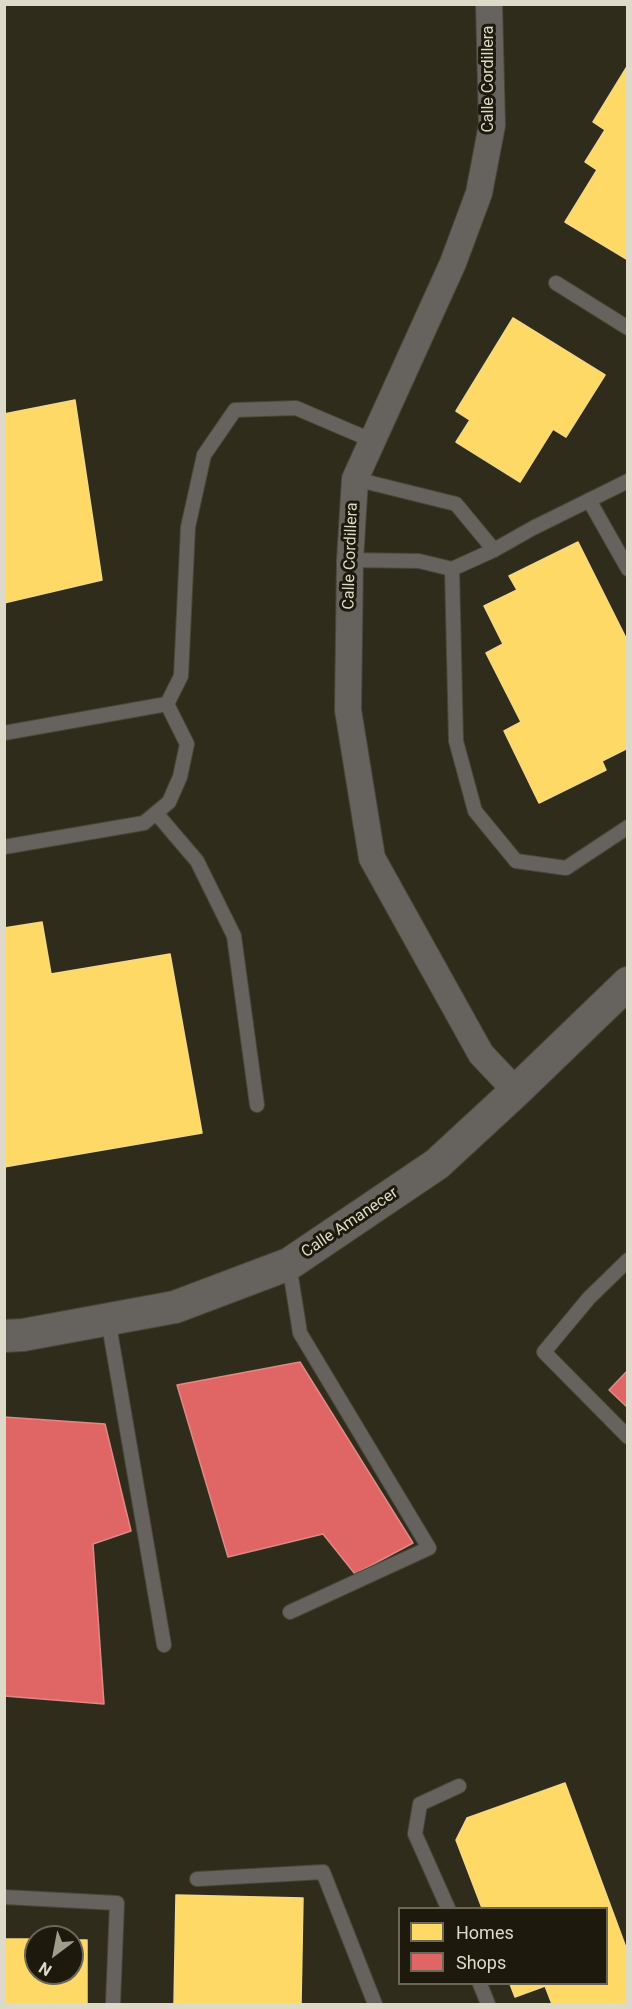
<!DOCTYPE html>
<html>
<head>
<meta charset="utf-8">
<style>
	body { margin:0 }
	#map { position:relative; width:632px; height:2009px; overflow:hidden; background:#302c1c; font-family:Roboto,sans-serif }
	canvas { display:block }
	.frame { position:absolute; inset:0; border:6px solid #dedac9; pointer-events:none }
	.legend { position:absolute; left:398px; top:1907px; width:210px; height:78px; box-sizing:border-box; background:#1d1a0d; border:2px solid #6a6758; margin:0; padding:8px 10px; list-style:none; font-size:18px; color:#dedac9 }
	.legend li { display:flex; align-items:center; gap:12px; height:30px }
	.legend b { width:30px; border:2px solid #6a6758 }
	.north { position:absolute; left:24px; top:1925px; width:60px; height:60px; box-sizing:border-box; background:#1d1a0d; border:2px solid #6a6758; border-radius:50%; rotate:212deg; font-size:16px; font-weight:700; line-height:24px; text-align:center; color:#dedac9 }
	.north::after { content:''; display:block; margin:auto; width:21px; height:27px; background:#a19d8c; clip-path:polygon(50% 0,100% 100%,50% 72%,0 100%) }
</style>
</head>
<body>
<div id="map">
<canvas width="632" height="2009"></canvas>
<div class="frame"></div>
<ul class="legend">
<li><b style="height:16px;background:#ffd966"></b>Homes</li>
<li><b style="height:16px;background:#e06666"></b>Shops</li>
</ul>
<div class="north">N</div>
</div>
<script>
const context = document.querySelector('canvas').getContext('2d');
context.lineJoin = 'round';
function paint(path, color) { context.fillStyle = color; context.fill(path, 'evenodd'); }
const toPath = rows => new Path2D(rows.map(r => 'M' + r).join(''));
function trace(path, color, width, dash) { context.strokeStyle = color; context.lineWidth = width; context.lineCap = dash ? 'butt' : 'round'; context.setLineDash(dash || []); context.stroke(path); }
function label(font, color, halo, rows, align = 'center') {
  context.font = font + ' Roboto,sans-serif'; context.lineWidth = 6; context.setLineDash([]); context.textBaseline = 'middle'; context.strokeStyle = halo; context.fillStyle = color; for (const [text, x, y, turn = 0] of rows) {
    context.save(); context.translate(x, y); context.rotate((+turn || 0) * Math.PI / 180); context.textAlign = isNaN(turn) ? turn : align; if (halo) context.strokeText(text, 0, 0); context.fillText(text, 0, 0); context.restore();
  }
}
const homes = toPath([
	[628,65,628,260,565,222,597,170,585,162,605,130,593,122,628,65],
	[513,318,605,375,566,437,553,429,520,482,456,442,470,420,456,411,513,318],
	[75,400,102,580,4,603,4,414,75,400],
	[578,542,628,642,628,748,602,761,606,770,539,803,504,731,521,722,486,653,503,644,484,606,517,590,509,576,578,542],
	[42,922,51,974,170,954,202,1133,4,1167,4,928,42,922],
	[565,1783,628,1953,628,2004,552,2004,545,1986,515,1997,510,1984,606,1984,606,1908,482,1908,456,1840,467,1818,565,1783],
	[176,1895,303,1898,301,2004,174,2004,176,1895],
	[4,1939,36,1939,36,1973,72,1973,72,1940,87,1940,87,2004,4,2004,4,1939]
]);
paint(homes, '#ffd966');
trace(homes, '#f5d984', 1.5);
const shops = toPath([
	[300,1362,413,1543,355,1574,323,1534,228,1557,177,1385,300,1362],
	[628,1370,628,1408,609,1390,628,1370],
	[4,1417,105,1424,131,1531,93,1544,104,1704,4,1696,4,1417]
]);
paint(shops, '#e06666');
trace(shops, '#df8984', 1.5);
const service = toPath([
	[556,283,628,328],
	[355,479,456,504,494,550],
	[589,500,628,569],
	[350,560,419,561,452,569,494,550,533,528,628,481],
	[452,569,456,741,475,811,516,861,566,868,628,827],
	[4,733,167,704,181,676,188,527,204,455,235,410,296,408,371,440],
	[156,813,197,861,234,936,257,1105],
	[4,847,144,823,169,802,180,777,187,744,167,704],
	[628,1260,589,1298,544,1352,628,1437],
	[289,1264,300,1333,429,1548,290,1612],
	[108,1319,164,1645],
	[197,1879,323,1872,375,2004],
	[4,1897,117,1903,113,2004],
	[448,1908,415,1834,420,1804,459,1786],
	[480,1984,488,2004]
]);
const minor = toPath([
	[489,4,492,125,479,193,453,263,355,479,350,560,348,710,372,858,481,1054,516,1091]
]);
const tertiary = toPath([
	[4,1336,23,1335,175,1307,289,1264,437,1164,516,1091,628,983]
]);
trace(service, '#4a4739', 16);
trace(minor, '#4a4739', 28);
trace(tertiary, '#4a4739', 34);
trace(service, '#66625d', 14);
trace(minor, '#66625d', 26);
trace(tertiary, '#66625d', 32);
label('16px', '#dedac9', '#1d1a0d', [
	["Calle Cordillera",489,79,-90],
	["Calle Cordillera",351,556,-88],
	["Calle Amanecer",350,1223,-34]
]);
</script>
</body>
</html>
